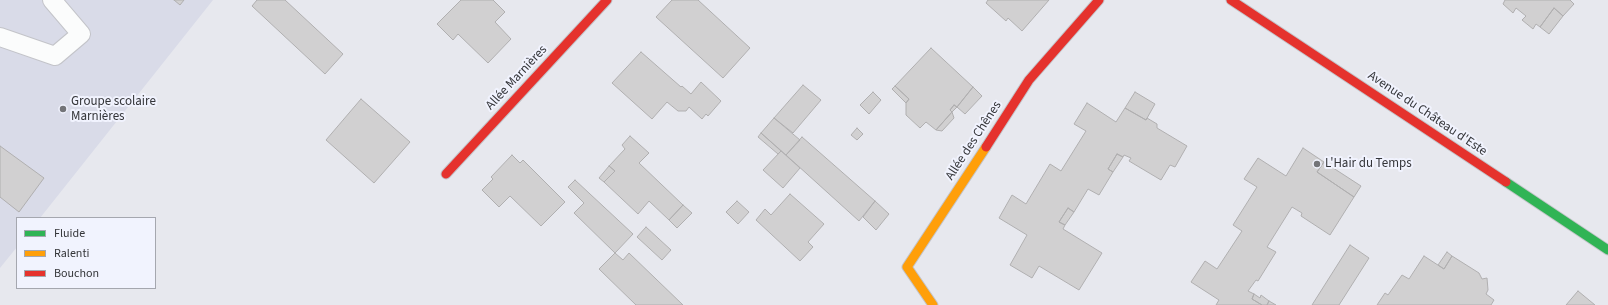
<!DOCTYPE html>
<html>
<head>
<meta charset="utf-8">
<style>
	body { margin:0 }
	#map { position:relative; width:1608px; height:305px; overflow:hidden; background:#e7e8ee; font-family:"Source Sans 3",sans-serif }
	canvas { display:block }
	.legend { position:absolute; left:16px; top:217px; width:140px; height:72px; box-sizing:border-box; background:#f1f3fe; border:1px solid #a5a7af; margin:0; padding:5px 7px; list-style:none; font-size:12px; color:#343539 }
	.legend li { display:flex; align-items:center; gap:8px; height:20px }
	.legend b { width:20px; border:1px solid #a5a7af }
</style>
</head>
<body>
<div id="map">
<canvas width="1608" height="305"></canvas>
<ul class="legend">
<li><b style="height:5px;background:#30b455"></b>Fluide</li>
<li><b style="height:5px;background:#ff9f0a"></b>Ralenti</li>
<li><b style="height:5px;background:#e5322d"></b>Bouchon</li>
</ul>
</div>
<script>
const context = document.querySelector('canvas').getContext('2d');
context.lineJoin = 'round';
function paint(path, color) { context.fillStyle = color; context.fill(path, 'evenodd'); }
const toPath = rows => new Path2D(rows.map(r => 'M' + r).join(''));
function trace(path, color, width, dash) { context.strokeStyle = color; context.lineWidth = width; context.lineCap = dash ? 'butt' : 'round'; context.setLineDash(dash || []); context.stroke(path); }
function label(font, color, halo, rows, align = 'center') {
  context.font = font + ' "Source Sans 3",sans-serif'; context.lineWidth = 4; context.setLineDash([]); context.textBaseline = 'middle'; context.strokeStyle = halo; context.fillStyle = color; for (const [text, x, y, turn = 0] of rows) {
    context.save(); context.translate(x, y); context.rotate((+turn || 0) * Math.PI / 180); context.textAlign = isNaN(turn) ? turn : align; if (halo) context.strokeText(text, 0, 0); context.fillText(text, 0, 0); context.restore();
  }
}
paint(toPath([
	[0,0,213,0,40,218,17,218,17,247,0,268]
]), '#d9dbe8');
const building = toPath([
	[174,0,184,0,180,5,174,0],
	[257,0,285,0,343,54,325,74,252,6,257,0],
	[461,0,493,0,505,12,495,22,511,39,488,63,458,34,453,40,437,24,461,0],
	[672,0,698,0,750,48,723,78,656,17,672,0],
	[988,0,1049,0,1022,31,1008,18,1006,21,986,3,988,0],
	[1505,0,1570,0,1574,4,1563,16,1554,8,1540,27,1536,24,1533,29,1522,20,1526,16,1516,8,1513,13,1503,4,1505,0],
	[1554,8,1563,16,1549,34,1540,27,1554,8],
	[931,48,973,87,957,107,954,105,950,110,952,112,936,130,926,122,920,128,906,115,906,103,909,99,895,86,931,48],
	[641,52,681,87,682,86,691,94,701,82,721,101,708,116,706,114,702,119,689,107,686,111,678,111,667,102,652,119,612,83,641,52],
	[803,85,821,100,793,133,774,118,803,85],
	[895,86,909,99,906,103,892,89,895,86],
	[973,87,982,96,965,114,957,107,973,87],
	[873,92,881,100,869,114,860,105,873,92],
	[1135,92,1155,104,1146,120,1125,108,1135,92],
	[361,99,410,142,374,183,326,140,361,99],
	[1087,103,1116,122,1125,108,1146,120,1147,118,1157,124,1157,128,1187,146,1175,167,1170,165,1161,180,1129,161,1131,158,1124,155,1123,157,1117,154,1108,169,1113,172,1099,195,1088,189,1074,212,1068,208,1059,222,1065,225,1063,229,1102,253,1079,290,1039,266,1032,278,1010,265,1027,235,999,218,1012,195,1026,204,1050,164,1061,171,1086,131,1074,124,1087,103],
	[954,105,957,107,952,112,950,110,954,105],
	[952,112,954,118,942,131,936,130,952,112],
	[774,118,800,140,786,155,761,133,774,118],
	[857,128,863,134,857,140,851,135,857,128],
	[761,133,781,151,778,154,758,137,761,133],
	[630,136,649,153,639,163,683,205,669,220,649,201,638,214,604,182,615,171,609,166,625,149,622,145,630,136],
	[802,137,875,201,859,221,786,155,802,137],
	[0,146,44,178,19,212,0,197,0,146],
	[1303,148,1324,162,1317,172,1354,197,1330,235,1301,216,1302,213,1292,207,1267,247,1276,252,1258,281,1256,280,1248,291,1254,294,1252,299,1262,305,1216,305,1219,300,1191,282,1205,261,1217,269,1242,231,1233,225,1257,187,1244,179,1258,158,1286,176,1303,148],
	[781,151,800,168,783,188,763,170,781,151],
	[1117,154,1123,157,1113,172,1108,169,1117,154],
	[512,155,520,163,523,160,565,202,541,226,510,196,499,207,482,190,493,179,491,177,512,155],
	[1324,162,1361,186,1354,197,1317,172,1324,162],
	[609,166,615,171,604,182,599,178,609,166],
	[575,180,633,234,615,253,574,213,584,203,568,187,575,180],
	[790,194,824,224,808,242,813,247,800,261,756,220,765,209,771,215,790,194],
	[737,201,749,212,738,224,726,212,737,201],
	[875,201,889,214,876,230,863,217,875,201],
	[683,205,692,213,677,228,669,220,683,205],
	[1068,208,1074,212,1065,225,1059,222,1068,208],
	[646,227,671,250,662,260,637,237,646,227],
	[1350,245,1369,258,1339,305,1312,305,1350,245],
	[1447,252,1452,256,1444,269,1438,265,1447,252],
	[615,253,623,260,629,253,683,305,636,305,599,269,615,253],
	[1424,256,1444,269,1452,256,1479,273,1482,279,1487,278,1488,290,1486,294,1494,300,1491,305,1377,305,1385,293,1388,295,1402,275,1409,279,1424,256],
	[1578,291,1595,305,1566,305,1578,291],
	[1254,294,1260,298,1261,295,1269,301,1267,305,1262,305,1252,299,1254,294],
	[1269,301,1276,305,1267,305,1269,301]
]);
paint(building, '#d1d0d1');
trace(building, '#b0afb0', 1);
const lane = toPath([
	[0,37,55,56,81,34,52,0]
]);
const fast = toPath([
	[1506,182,1608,250]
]);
const slow = toPath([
	[933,305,907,267,986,147]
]);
const jam = toPath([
	[1231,0,1506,182],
	[986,147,1029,80,1099,0],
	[446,174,607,0]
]);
trace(lane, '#c3c4c9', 20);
trace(fast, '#c3c4c9', 11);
trace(slow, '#c3c4c9', 11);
trace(jam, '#c3c4c9', 11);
trace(lane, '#fbfcfc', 18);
trace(fast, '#30b455', 9);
trace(slow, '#ff9f0a', 9);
trace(jam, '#e5322d', 9);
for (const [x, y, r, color] of [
	[63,109,4,"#737478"],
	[1317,164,4,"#737478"]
]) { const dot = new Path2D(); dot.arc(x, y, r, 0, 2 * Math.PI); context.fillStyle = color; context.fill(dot); trace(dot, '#f1f3fe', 1.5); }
label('13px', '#343539', '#f1f3fe', [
	["Allée Marnières",517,78,-47],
	["Avenue du Château d'Este",1427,114,34],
	["Allée des Chênes",974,141,-57]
]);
label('13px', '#343539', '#f1f3fe', [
	["Groupe scolaire",71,102],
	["Marnières",71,117],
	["L'Hair du Temps",1325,164]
], 'left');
</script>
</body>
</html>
